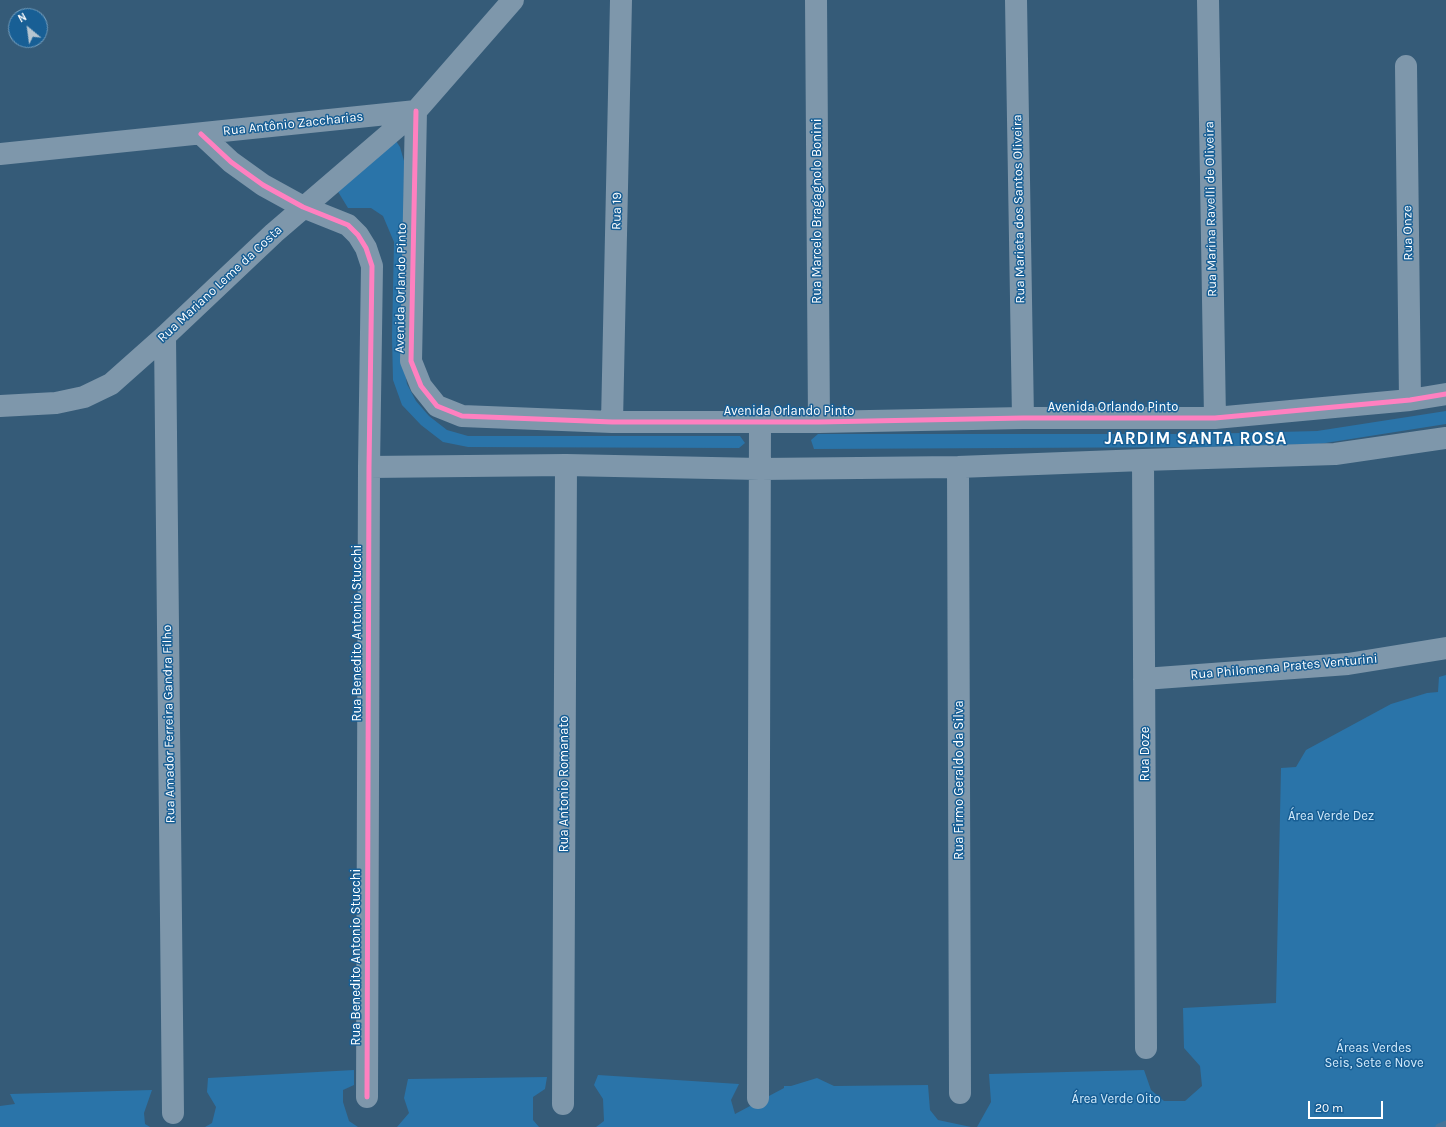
<!DOCTYPE html>
<html>
<head>
<meta charset="utf-8">
<style>
	body { margin:0 }
	#map { position:relative; width:1446px; height:1127px; overflow:hidden; background:#355b78; font-family:Karla,sans-serif }
	canvas { display:block }
	.north { position:absolute; left:8px; top:8px; width:40px; height:40px; box-sizing:border-box; background:#185f95; border:1px solid #749fbf; border-radius:50%; rotate:331deg; font-size:11px; font-weight:700; line-height:16px; text-align:center; color:#fff }
	.north::after { content:''; display:block; margin:auto; width:14px; height:18px; background:#b8c6d0; clip-path:polygon(50% 0,100% 100%,50% 72%,0 100%) }
	.scale { position:absolute; left:1308px; top:1101px; width:75px; height:18px; box-sizing:border-box; border:2px solid #fff; border-top:0; padding-left:5px; font-size:12px; line-height:14px; white-space:nowrap; color:#fff; -webkit-text-stroke:3px #185f95; paint-order:stroke }
</style>
</head>
<body>
<div id="map">
<canvas width="1446" height="1127"></canvas>
<div class="north">N</div>
<div class="scale">20 m</div>
</div>
<script>
const context = document.querySelector('canvas').getContext('2d');
context.lineJoin = 'round';
function paint(path, color) { context.fillStyle = color; context.fill(path, 'evenodd'); }
const toPath = rows => new Path2D(rows.map(r => 'M' + r).join(''));
function trace(path, color, width, dash) { context.strokeStyle = color; context.lineWidth = width; context.lineCap = dash ? 'butt' : 'round'; context.setLineDash(dash || []); context.stroke(path); }
function label(font, color, halo, rows, align = 'center') {
  context.font = font + ' Karla,sans-serif'; context.lineWidth = 3; context.setLineDash([]); context.textBaseline = 'middle'; context.strokeStyle = halo; context.fillStyle = color; for (const [text, x, y, turn = 0] of rows) {
    context.save(); context.translate(x, y); context.rotate((+turn || 0) * Math.PI / 180); context.textAlign = isNaN(turn) ? turn : align; if (halo) context.strokeText(text, 0, 0); context.fillText(text, 0, 0); context.restore();
  }
}
paint(toPath([
	[392,135,400,147,404,161,403,361,407,384,416,401,429,416,447,430,468,436,740,436,745,443,739,448,468,447,443,442,421,425,402,405,393,380,392,337,394,242,383,216,371,208,348,208,337,190],
	[1446,411,1446,424,1319,444,1203,447,814,449,811,440,818,434,1201,434,1317,431],
	[1446,675,1446,1127,977,1127,991,1102,989,1074,1144,1070,1151,1090,1164,1101,1185,1101,1202,1086,1200,1066,1184,1048,1183,1008,1276,1003,1281,768,1296,767,1306,750,1391,704,1427,693,1438,692,1439,677],
	[354,1070,354,1085,343,1090,343,1102,349,1121,358,1127,205,1127,212,1123,216,1107,207,1092,208,1078],
	[598,1075,739,1084,731,1100,735,1114,784,1088,784,1086,791,1086,817,1078,834,1086,928,1085,930,1110,938,1120,971,1127,596,1127,604,1121,603,1099,594,1085],
	[547,1077,545,1089,533,1097,533,1120,539,1127,397,1127,409,1113,404,1098,408,1079],
	[152,1090,144,1113,145,1124,150,1127,0,1127,0,1106,15,1104,10,1094]
]), '#2a74a9');
trace(toPath([
	[1439,1127,1446,1124]
]), '#44749a', 7);
trace(toPath([
	[816,0,819,422],
	[1016,0,1023,418],
	[1208,0,1215,418],
	[1406,66,1410,400],
	[416,111,411,361,421,386,437,406,462,416,612,422,819,422,1023,418,1215,418,1410,400,1446,394],
	[201,134,231,162,263,185,303,207,348,225,358,235,366,248,372,266,369,467,367,1097],
	[0,154,416,111],
	[165,336,173,1113],
	[0,406,56,403,84,397,111,384,165,336,274,233,416,111,513,0],
	[612,422,621,0],
	[1143,460,1146,1048],
	[369,467,566,465,760,469,958,467,1143,460,1335,454,1446,438],
	[958,467,960,1093],
	[1144,679,1348,664,1446,648],
	[758,1098,760,422],
	[563,1104,566,465]
]), '#7e97ab', 22);
trace(toPath([
	[416,111,411,361,421,386,437,406,462,416,612,422,819,422,1023,418,1215,418,1410,400,1446,394],
	[201,134,231,162,263,185,303,207,348,225,358,235,366,248,372,266,369,467,367,1097]
]), '#ff80c0', 5);
label('13px', '#fff', '#185f95', [
	["Rua Antônio Zaccharias",293,124,-6],
	["Rua Marieta dos Santos Oliveira",1019,209,-91],
	["Rua Marina Ravelli de Oliveira",1211,209,-91],
	["Rua 19",617,211,-89],
	["Rua Marcelo Bragagnolo Bonini",817,211,-90],
	["Rua Onze",1408,233,-91],
	["Rua Mariano Leme da Costa",220,284,-43],
	["Avenida Orlando Pinto",401,288,-89],
	["Avenida Orlando Pinto",1113,407],
	["Avenida Orlando Pinto",789,411],
	["Rua Benedito Antonio Stucchi",357,633,-90],
	["Rua Philomena Prates Venturini",1284,667,-5],
	["Rua Amador Ferreira Gandra Filho",169,724,-91],
	["Rua Doze",1145,754,-90],
	["Rua Firmo Geraldo da Silva",959,780,-90],
	["Rua Antonio Romanato",564,784,-90],
	["Rua Benedito Antonio Stucchi",356,957,-90]
]);
label('13px', '#d1eafb', '#185f95', [
	["Área Verde Dez",1331,816],
	["Áreas Verdes",1374,1048],
	["Seis, Sete e Nove",1374,1063],
	["Área Verde Oito",1116,1099]
]);
context.letterSpacing = '1px';
label('bold 17px', '#fff', '#185f95', [
	["JARDIM SANTA ROSA",1196,439]
]);
context.letterSpacing = '0px';
</script>
</body>
</html>
